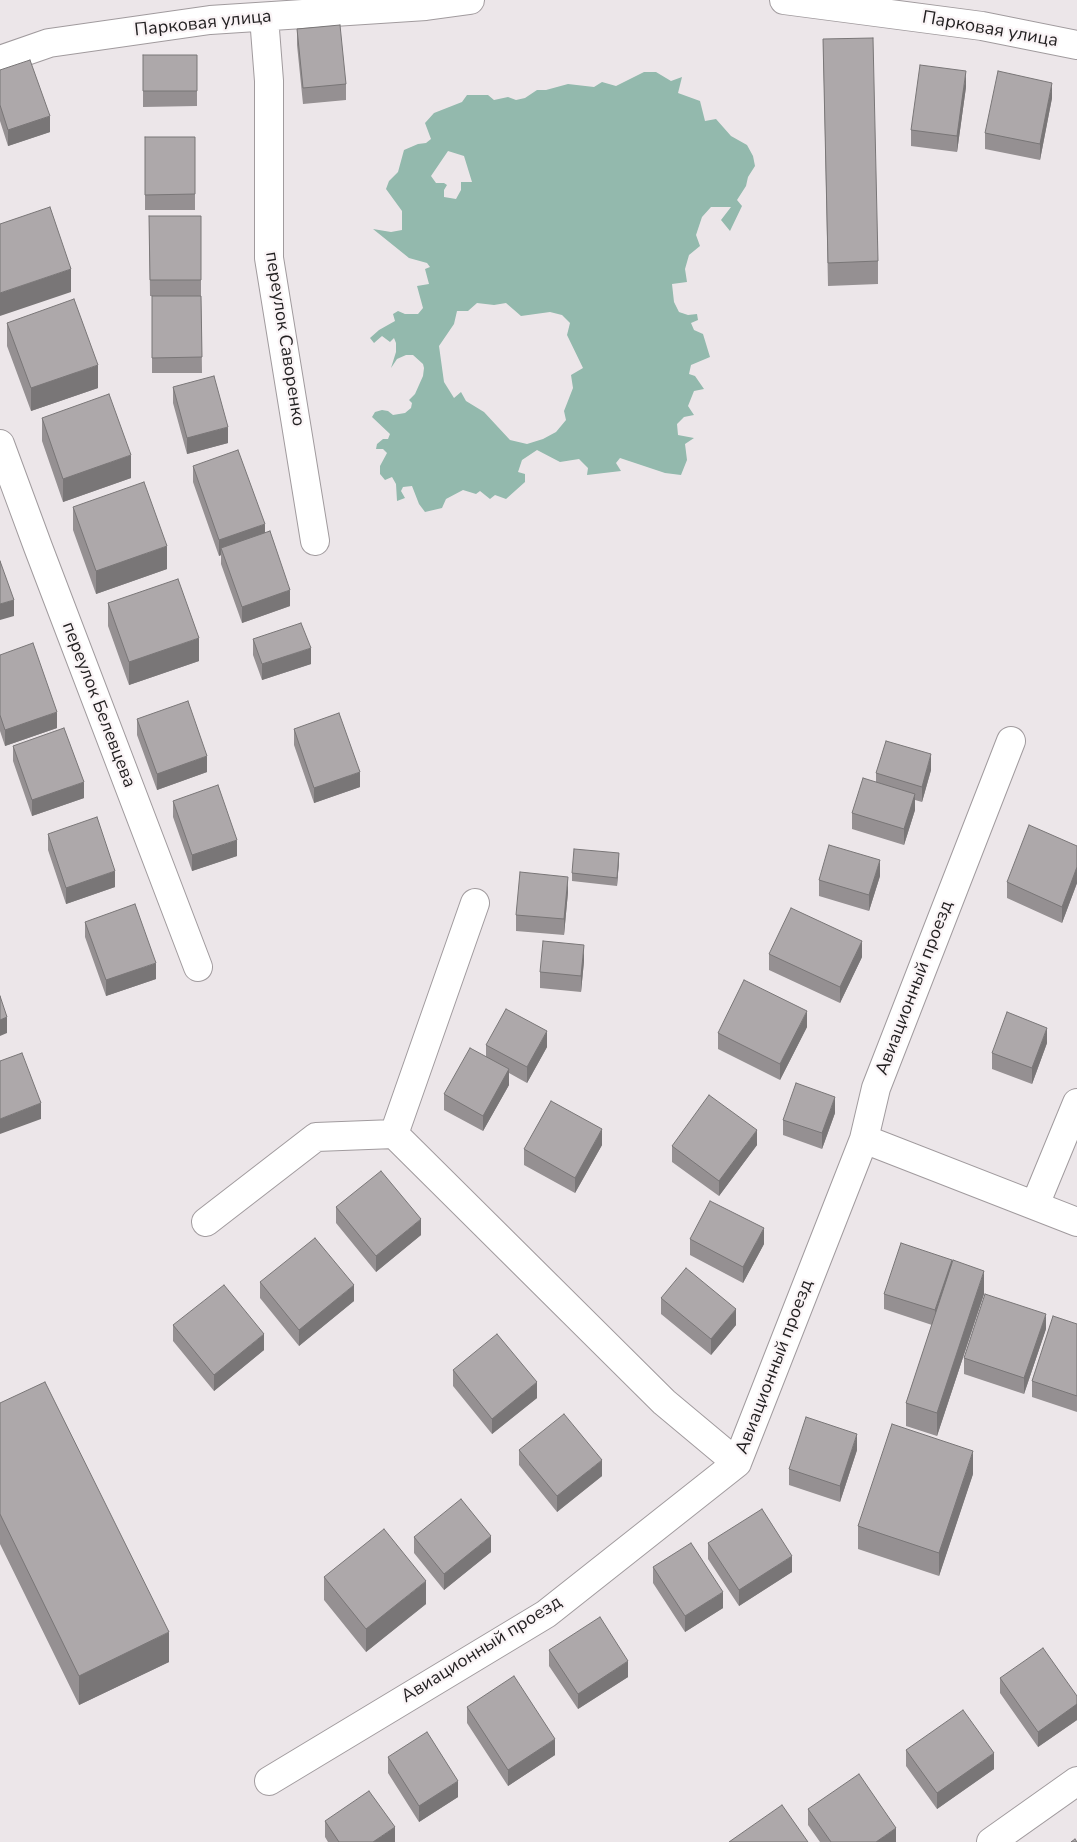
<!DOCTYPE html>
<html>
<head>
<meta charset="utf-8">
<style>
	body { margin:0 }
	canvas { display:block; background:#ece6e9 }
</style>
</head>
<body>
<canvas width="1077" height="1842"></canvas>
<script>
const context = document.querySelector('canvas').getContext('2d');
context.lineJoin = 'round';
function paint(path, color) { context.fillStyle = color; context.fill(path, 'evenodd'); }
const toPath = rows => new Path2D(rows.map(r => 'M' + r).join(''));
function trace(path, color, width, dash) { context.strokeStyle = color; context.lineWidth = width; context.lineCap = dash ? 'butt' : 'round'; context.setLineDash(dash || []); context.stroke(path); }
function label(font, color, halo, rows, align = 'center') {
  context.font = font + ' "Nunito Sans",sans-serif'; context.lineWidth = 4.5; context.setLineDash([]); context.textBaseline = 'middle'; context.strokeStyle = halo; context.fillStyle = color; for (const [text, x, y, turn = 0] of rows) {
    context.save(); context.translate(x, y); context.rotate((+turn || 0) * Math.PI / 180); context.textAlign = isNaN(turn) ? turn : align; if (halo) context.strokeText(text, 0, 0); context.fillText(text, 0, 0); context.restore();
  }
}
paint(toPath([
	[644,72,656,72,671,81,682,77,678,93,700,101,705,121,716,119,731,136,747,145,753,156,755,166,748,177,746,186,737,200,742,206,730,231,721,220,731,207,711,207,702,217,696,235,700,246,689,255,685,269,687,282,672,284,674,302,679,312,688,315,697,314,698,320,691,323,694,330,703,334,710,357,691,365,689,374,695,376,704,389,694,391,688,406,694,415,684,417,677,424,678,435,694,438,685,444,687,460,681,475,665,473,620,458,616,463,621,471,587,475,588,468,579,459,560,462,537,450,522,460,518,472,525,474,525,482,506,499,495,495,490,499,480,491,476,494,463,490,446,499,442,508,425,512,419,504,412,486,403,487,401,491,405,498,397,501,396,484,392,477,385,480,380,474,380,466,387,453,383,449,376,449,377,444,383,439,388,439,390,434,372,417,375,412,382,410,388,411,393,415,405,413,411,408,412,403,409,400,415,394,423,376,424,368,423,364,413,355,406,355,397,359,391,368,396,352,396,343,394,338,390,342,382,336,374,343,370,338,379,330,395,321,393,314,398,311,405,314,418,314,423,308,417,286,429,284,425,269,430,267,427,263,409,258,373,229,391,232,402,230,402,211,386,189,389,181,398,172,404,150,418,144,426,143,431,139,425,123,434,113,462,102,467,95,488,95,494,100,508,97,516,100,525,98,537,90,546,90,568,84,594,87,602,82,616,86],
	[448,151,464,156,472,182,461,182,461,190,456,199,444,197,444,190,447,185,444,183,436,183,431,176],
	[477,303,494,305,506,303,521,316,550,312,562,315,570,323,567,335,583,368,571,375,573,388,564,411,566,420,556,432,543,439,527,444,510,440,484,412,466,401,461,392,454,398,444,382,439,346,454,324,457,311,468,311]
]), '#93b9ad');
const minor = toPath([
	[784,0,982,26,1077,45],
	[264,17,269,81,269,258,315,541],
	[0,60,49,43,210,20,426,6,470,0],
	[0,444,38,547,198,967],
	[394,1134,664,1402,737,1463],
	[864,1139,1077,1222],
	[1035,1205,1077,1103],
	[206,1222,316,1137,394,1134,475,903],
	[269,1781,546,1614,737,1463,864,1139,876,1088,1011,741],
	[991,1842,1077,1781]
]);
trace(minor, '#a19b9e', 30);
trace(minor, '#fff', 28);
paint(toPath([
	[297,29,346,84,346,100,303,104,297,45],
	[823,39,878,261,878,284,828,286],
	[143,55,197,55,197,106,143,107],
	[0,70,50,132,8,146,0,121],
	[966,87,957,152,911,146,911,130],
	[1052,98,1040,160,985,149,985,133],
	[145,137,195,194,195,210,145,210],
	[149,216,201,216,201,296,150,296],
	[152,296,201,296,202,373,152,373],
	[7,323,98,388,31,411,7,346],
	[173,387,228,443,187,454,173,403],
	[42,418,131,478,63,502,42,441],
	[193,466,265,533,290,606,242,623,221,564,221,555,219,556,193,482],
	[73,507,167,569,96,594,73,530],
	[108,603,199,661,129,685,108,626],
	[253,639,311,664,262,680,253,655],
	[0,655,57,728,5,746,0,731],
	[137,719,207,772,157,790,137,735],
	[294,729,360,787,314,803,294,745],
	[13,746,84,798,32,816,13,761],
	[931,770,922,802,915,800,915,810,904,845,852,829,852,813,876,783,876,773],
	[173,801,237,856,192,871,173,817],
	[48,834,115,887,66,904,48,850],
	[1077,846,1077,883,1062,923,1007,898,1007,882],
	[619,861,617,886,572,881,572,873],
	[880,876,869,911,819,896,819,880],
	[568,892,564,935,516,931,516,915],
	[85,922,156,979,106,996,85,937],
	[769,954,862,957,840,1003,769,970],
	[584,961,581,992,540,988,540,972],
	[807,1027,780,1080,718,1049,718,1033],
	[1047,1043,1032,1084,992,1069,992,1053],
	[486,1045,547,1047,527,1083,509,1073,509,1085,483,1131,444,1110,444,1094,486,1056],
	[835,1113,822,1149,783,1135,783,1120],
	[602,1145,575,1193,524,1165,524,1149],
	[757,1145,719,1196,672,1162,672,1146],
	[336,1207,421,1235,376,1272,336,1223],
	[690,1239,764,1244,743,1283,690,1255],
	[952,1264,984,1294,937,1436,906,1426,906,1403,932,1325,884,1309,884,1294],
	[260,1282,354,1301,299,1346,260,1298],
	[661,1298,736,1325,711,1355,661,1314],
	[1077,1324,1077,1412,1032,1397,1032,1381],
	[173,1325,264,1350,214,1391,173,1341],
	[1046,1329,1024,1394,964,1374,964,1358],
	[453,1370,537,1398,492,1434,453,1386],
	[0,1403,169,1662,79,1705,0,1544],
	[519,1450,602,1476,557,1512,519,1465],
	[857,1450,840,1502,789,1485,789,1469],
	[973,1474,939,1576,858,1549,858,1526],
	[414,1537,491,1552,444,1590,414,1553],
	[708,1543,792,1572,739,1606,708,1559],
	[653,1567,723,1608,685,1632,653,1583],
	[324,1577,426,1604,366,1652,324,1600],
	[549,1650,628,1677,578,1709,549,1666],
	[1000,1678,1077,1696,1077,1720,1038,1747,1000,1693],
	[467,1707,555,1755,508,1786,467,1723],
	[906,1750,994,1769,937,1809,906,1766],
	[388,1757,458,1797,419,1822,388,1773],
	[808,1809,896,1842,820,1842,808,1825],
	[325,1821,395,1842,328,1842,325,1837]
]), '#959092');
paint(toPath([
	[966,71,966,87,957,152,957,136],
	[1052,83,1052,98,1040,160,1040,144],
	[50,116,50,132,8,146,8,130],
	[71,269,71,292,0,316,0,293],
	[98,365,98,388,31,411,31,388],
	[228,427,228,443,187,454,187,438],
	[131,455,131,478,63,502,63,479],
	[265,524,265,540,221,548,221,555,219,556,219,540],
	[167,546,167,569,96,594,96,571],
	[290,590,290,606,242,623,242,607],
	[14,600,14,616,0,620,0,604],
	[199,638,199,661,129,685,129,662],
	[311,648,311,664,262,680,262,664],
	[57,712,57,728,5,746,5,730],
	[931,754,931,770,922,802,922,787],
	[207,756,207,772,157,790,157,774],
	[360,772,360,787,314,803,314,788],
	[84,782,84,798,32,816,32,800],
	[915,794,915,810,904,845,904,829],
	[237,840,237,856,192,871,192,855],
	[619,853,619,861,617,886,617,878],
	[880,860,880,876,869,911,869,895],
	[1077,867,1077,883,1062,923,1062,907],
	[115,871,115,887,66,904,66,888],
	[568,877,568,892,564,935,564,919],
	[862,941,862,957,840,1003,840,987],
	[584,945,584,961,581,992,581,976],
	[156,963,156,979,106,996,106,980],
	[807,1011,807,1027,780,1080,780,1064],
	[7,1017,7,1033,0,1036,0,1020],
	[1047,1028,1047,1043,1032,1084,1032,1068],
	[547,1031,547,1047,527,1083,527,1067],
	[509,1069,509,1085,483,1131,483,1116],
	[835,1097,835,1113,822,1149,822,1133],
	[41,1103,41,1119,0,1134,0,1119],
	[602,1129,602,1145,575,1193,575,1178],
	[757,1130,757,1145,719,1196,719,1181],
	[421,1219,421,1235,376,1272,376,1256],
	[764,1228,764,1244,743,1283,743,1267],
	[952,1260,952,1276,935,1326,935,1310],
	[984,1271,984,1294,937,1436,937,1413],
	[354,1285,354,1301,299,1346,299,1330],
	[736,1309,736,1325,711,1355,711,1339],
	[1046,1314,1046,1329,1024,1394,1024,1378],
	[264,1334,264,1350,214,1391,214,1375],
	[537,1382,537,1398,492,1434,492,1419],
	[857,1434,857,1450,840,1502,840,1486],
	[973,1451,973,1474,939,1576,939,1553],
	[602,1460,602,1476,557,1512,557,1496],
	[491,1536,491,1552,444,1590,444,1574],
	[792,1556,792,1572,739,1606,739,1590],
	[426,1581,426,1604,366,1652,366,1629],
	[723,1592,723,1608,685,1632,685,1616],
	[169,1632,169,1662,79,1705,79,1676],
	[628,1661,628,1677,578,1709,578,1694],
	[1077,1704,1077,1720,1038,1747,1038,1732],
	[555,1739,555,1755,508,1786,508,1770],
	[994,1753,994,1769,937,1809,937,1793],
	[458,1781,458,1797,419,1822,419,1806],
	[395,1827,395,1842,373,1842],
	[896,1828,896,1842,876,1842]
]), '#797677');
const building = toPath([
	[340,25,346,84,303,88,297,29,340,25],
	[873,38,878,261,828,263,823,39,873,38],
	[143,55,197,55,197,91,143,91,143,55],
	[30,60,50,116,8,130,0,105,0,70,30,60],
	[920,65,966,71,957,136,911,130,920,65],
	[998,71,1052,83,1040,144,985,133,998,71],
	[145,137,195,137,195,194,145,195,145,137],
	[50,207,71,269,0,293,0,224,50,207],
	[149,216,201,216,201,280,150,280,149,216],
	[152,296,201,296,202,357,152,358,152,296],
	[74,299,98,365,31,388,7,323,74,299],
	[214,376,228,427,187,438,173,387,214,376],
	[109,394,131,455,63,479,42,418,109,394],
	[238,450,265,524,219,540,193,466,238,450],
	[144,482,167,546,96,571,73,507,144,482],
	[270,531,290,590,242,607,221,548,270,531],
	[0,561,14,600,0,604,0,561],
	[178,579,199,638,129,662,108,603,178,579],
	[301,623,311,648,262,664,253,639,301,623],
	[33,643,57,712,5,730,0,715,0,655,33,643],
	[188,701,207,756,157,774,137,719,188,701],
	[339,713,360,772,314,788,294,729,339,713],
	[64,728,84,782,32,800,13,746,64,728],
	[886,741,931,754,922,787,876,773,886,741],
	[863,778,915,794,904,829,852,813,863,778],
	[218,785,237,840,192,855,173,801,218,785],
	[97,817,115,871,66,888,48,834,97,817],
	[1029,825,1077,846,1077,867,1062,907,1007,882,1029,825],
	[829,845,880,860,869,895,819,880,829,845],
	[574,849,619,853,617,878,572,873,574,849],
	[520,872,568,877,564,919,516,915,520,872],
	[135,904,156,963,106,980,85,922,135,904],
	[791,908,862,941,840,987,769,954,791,908],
	[543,941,584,945,581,976,540,972,543,941],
	[744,980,807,1011,780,1064,718,1033,744,980],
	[0,996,7,1017,0,1020,0,996],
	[506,1009,547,1031,527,1067,486,1045,506,1009],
	[1007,1012,1047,1028,1032,1068,992,1053,1007,1012],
	[470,1048,509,1069,483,1116,444,1094,470,1048],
	[22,1053,41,1103,0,1119,0,1061,22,1053],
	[796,1083,835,1097,822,1133,783,1120,796,1083],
	[709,1095,757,1130,719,1181,672,1146,709,1095],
	[551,1101,602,1129,575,1178,524,1149,551,1101],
	[381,1171,421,1219,376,1256,336,1207,381,1171],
	[710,1201,764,1228,743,1267,690,1239,710,1201],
	[315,1238,354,1285,299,1330,260,1282,315,1238],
	[901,1243,952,1260,935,1310,884,1294,901,1243],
	[953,1260,984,1271,937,1413,906,1403,953,1260],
	[686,1268,736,1309,711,1339,661,1298,686,1268],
	[224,1285,264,1334,214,1375,173,1325,224,1285],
	[985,1294,1046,1314,1024,1378,964,1358,985,1294],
	[1053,1316,1077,1324,1077,1396,1032,1381,1053,1316],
	[497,1334,537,1382,492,1419,453,1370,497,1334],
	[45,1382,169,1632,79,1676,0,1514,0,1403,45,1382],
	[564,1414,602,1460,557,1496,519,1450,564,1414],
	[806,1417,857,1434,840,1486,789,1469,806,1417],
	[892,1424,973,1451,939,1553,858,1526,892,1424],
	[461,1499,491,1536,444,1574,414,1537,461,1499],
	[762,1509,792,1556,739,1590,708,1543,762,1509],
	[384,1529,426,1581,366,1629,324,1577,384,1529],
	[691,1543,723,1592,685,1616,653,1567,691,1543],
	[600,1617,628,1661,578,1694,549,1650,600,1617],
	[1043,1648,1077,1696,1077,1704,1038,1732,1000,1678,1043,1648],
	[514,1676,555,1739,508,1770,467,1707,514,1676],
	[963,1710,994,1753,937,1793,906,1750,963,1710],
	[427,1732,458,1781,419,1806,388,1757,427,1732],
	[859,1774,896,1828,876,1842,831,1842,808,1809,859,1774],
	[369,1791,395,1827,373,1842,339,1842,325,1821,369,1791],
	[782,1805,808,1842,729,1842,782,1805],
	[1075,1839,1077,1842,1071,1842,1075,1839]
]);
paint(building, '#ada8aa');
trace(building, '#797677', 1);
label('18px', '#211f20', '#faf4f6', [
	["Парковая улица",203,24,-6],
	["Парковая улица",990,30,10],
	["переулок Саворенко",284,339,81],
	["переулок Белевцева",98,705,69],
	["Авиационный проезд",915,988,-69],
	["Авиационный проезд",775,1367,-69],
	["Авиационный проезд",482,1650,-32]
]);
</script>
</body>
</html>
